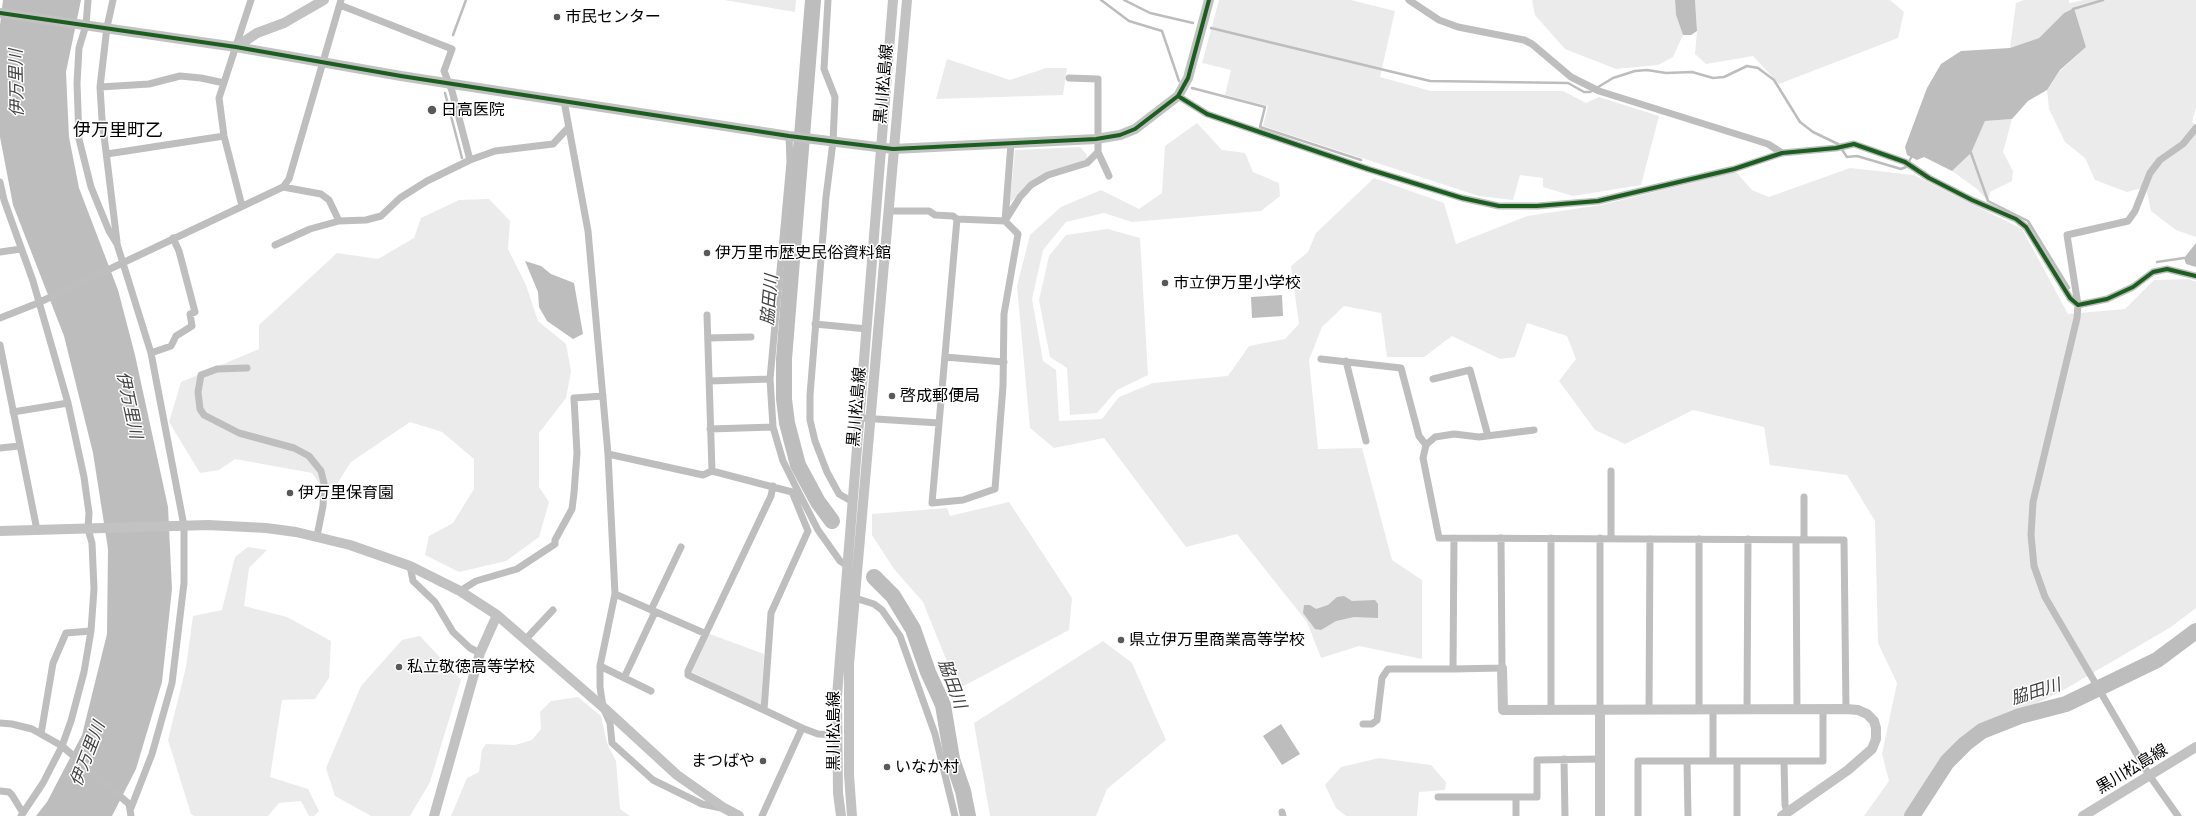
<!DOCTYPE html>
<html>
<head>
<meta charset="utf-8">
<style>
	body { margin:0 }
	canvas { display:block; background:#fff }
</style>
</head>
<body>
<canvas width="2196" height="816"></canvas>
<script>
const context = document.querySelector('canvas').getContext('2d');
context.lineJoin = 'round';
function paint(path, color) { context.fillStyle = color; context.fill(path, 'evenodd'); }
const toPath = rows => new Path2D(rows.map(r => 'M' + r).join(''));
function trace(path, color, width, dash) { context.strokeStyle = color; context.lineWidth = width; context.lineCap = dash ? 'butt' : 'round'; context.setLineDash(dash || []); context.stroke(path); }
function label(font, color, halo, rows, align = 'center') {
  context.font = font + ' "Alegreya Sans","Noto Sans JP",sans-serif'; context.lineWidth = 3; context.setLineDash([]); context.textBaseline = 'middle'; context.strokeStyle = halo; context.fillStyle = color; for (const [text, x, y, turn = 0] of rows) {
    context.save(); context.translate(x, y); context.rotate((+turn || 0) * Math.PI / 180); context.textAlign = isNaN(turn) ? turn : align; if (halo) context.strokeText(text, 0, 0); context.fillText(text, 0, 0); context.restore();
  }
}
paint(toPath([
	[724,0,796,0,795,12],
	[1219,0,1351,0,1395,11,1380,77,1431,91,1563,91,1586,103,1599,97,1659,116,1641,185,1573,196,1543,187,1543,178,1520,175,1513,200,1479,196,1263,126,1268,106,1225,95,1231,70,1202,63],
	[1532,0,1675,0,1676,15,1683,35,1673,57,1658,65,1616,69,1565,49,1535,15],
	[1695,0,1890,0,1904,12,1898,38,1779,84,1753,56,1706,64,1695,54,1697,31],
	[2024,0,2069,0,2069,3,2084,0,2196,0,2196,107,2192,122,2196,125,2196,237,2176,230,2151,211,2146,187,2127,192,2095,180,2085,158,2065,142,2049,109,2047,90,2060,71,2086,47,2074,8,2064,13,2039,38,2010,48,2016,3],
	[947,59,1010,80,1046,68,1067,68,1063,95,936,99],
	[2012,119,2003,152,2013,171,2012,181,1990,192,1988,201,1977,189,1952,171,1971,153,1985,121],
	[1197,123,1222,150,1245,153,1253,172,1279,183,1280,196,1261,211,1132,222,1104,213,1066,222,1043,250,1032,299,1043,361,1056,370,1059,421,1102,419,1119,397,1153,383,1228,376,1249,346,1285,339,1299,324,1291,266,1308,252,1316,233,1374,178,1444,203,1456,244,1527,216,1601,205,1736,172,1752,190,1769,197,1850,168,1914,175,2022,229,2068,314,2125,309,2154,280,2189,279,2196,282,2196,608,2171,627,2067,688,2035,704,2008,713,1993,723,1978,729,1947,756,1908,816,1864,816,1889,781,1882,754,1897,683,1878,643,1875,521,1847,475,1770,465,1764,427,1693,410,1625,444,1595,430,1559,381,1576,359,1567,336,1527,323,1515,357,1500,359,1452,336,1424,357,1387,357,1381,313,1344,306,1322,327,1309,360,1318,449,1362,448,1392,560,1422,580,1422,659,1359,646,1321,658,1307,622,1237,534,1186,547,1104,438,1054,448,1030,428,1017,286,1030,235,1061,207,1101,190,1139,209,1162,193,1165,146],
	[1080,147,1087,155,1086,160,1028,184,1010,203,1015,150],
	[489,199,510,221,508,249,526,285,538,321,566,344,571,371,566,398,539,433,539,487,549,502,539,537,506,561,459,572,425,555,429,536,453,523,474,489,474,459,442,432,410,422,351,462,337,484,321,486,312,473,235,459,219,470,200,473,169,422,181,382,259,349,259,325,337,253,378,259,414,238,421,218,459,200],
	[1108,229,1140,238,1148,375,1117,390,1097,413,1070,415,1067,368,1050,357,1039,300,1049,256,1066,235],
	[1009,502,1072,598,1069,630,958,689,923,602,894,569,872,535,872,514,947,508,950,516],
	[248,547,267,550,249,568,244,606,287,617,331,641,329,678,315,699,282,700,270,777,308,789,319,811,314,816,309,816,301,801,279,803,268,816,194,816,191,814,168,740,186,667,193,616,222,610,235,557],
	[707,633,764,654,761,705,691,672],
	[420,636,461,680,430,782,410,816,371,816,335,796,326,768,361,686,402,640],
	[1103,641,1132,663,1166,740,1107,789,1096,816,990,816,974,723],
	[578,697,601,716,607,743,616,761,620,809,630,816,451,816,467,778,479,772,482,750,486,744,515,745,532,740,541,729,540,712,551,701],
	[1379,758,1431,765,1446,782,1445,790,1419,792,1417,816,1346,816,1336,808,1325,785,1341,767]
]), '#ebebeb');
paint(toPath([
	[3,0,81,0,66,72,69,137,79,188,118,290,135,355,168,507,172,589,162,682,136,769,112,816,36,816,47,802,82,735,107,634,108,549,93,453,64,336,13,205,0,137,0,25],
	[1675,0,1695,0,1697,31,1691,35,1683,35,1676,15],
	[2074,8,2086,47,2060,70,2047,90,2028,101,2012,119,1985,121,1971,153,1952,171,1924,157,1917,160,1907,155,1905,147,1927,88,1941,64,1961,51,2010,48,2039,38,2064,13],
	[2196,243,2196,267,2186,264,2184,258],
	[525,261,541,266,551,274,574,283,583,334,573,339,547,321,539,307,538,292],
	[1282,295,1283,316,1252,318,1251,297],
	[1344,596,1352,601,1375,600,1378,604,1378,618,1354,617,1336,621,1321,630,1315,629,1303,613,1304,605,1310,605,1316,609,1328,605,1337,597],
	[1281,724,1300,754,1282,765,1263,736]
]), '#bdbdbd');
trace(toPath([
	[1101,0,1129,21,1162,31,1179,81],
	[1124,0,1150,13,1193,23],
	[2073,9,2103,0],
	[1211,28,1430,81,1568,83,1584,92,1590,92,1613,78,1635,71,1647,70,1666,73,1692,72,1713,78,1724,77,1747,66,1758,68,1774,80,1800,122,1813,132,1838,144,1847,157,1857,156,1901,169,1906,167,1913,154],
	[453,35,466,0],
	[1192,88,1265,107,1260,127,1361,160],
	[445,93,462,158],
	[1968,152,1971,153,1988,201,2028,221,2069,288],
	[2157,262,2184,258]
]), '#bdbdbd', 2.5);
trace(toPath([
	[813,0,784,359,784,399,787,423,798,465,818,502,832,521],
	[874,577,893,596,913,629,928,672,943,705,952,759,963,791,968,816],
	[1912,816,1947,762,1965,744,1982,731,2020,716,2066,704,2157,660,2196,631]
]), '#bdbdbd', 16);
trace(toPath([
	[88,0,86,25,79,48,77,83,79,139,91,187,109,231,117,244,151,353,184,526,184,583,172,683,152,754,131,808],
	[113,0,107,27,100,87,102,119,117,242],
	[828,0,824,69,835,97,833,142,826,197,810,395,810,420,815,441,827,472,839,494,853,502],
	[1409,0,1439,20,1458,27,1524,40,1532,44,1571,77,1599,91,1768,144,1782,153],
	[340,5,452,49,444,71,452,91,470,160],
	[1069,78,1098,79,1098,152,1109,176],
	[100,87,149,84,180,76,201,78,224,83],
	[1178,96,1207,114,1283,140,1368,169,1462,198,1499,206,1537,206,1598,201,1734,169,1782,153,1836,148,1854,144,1905,162,1929,178,1972,200,2016,219,2026,227,2070,298,2078,305,2107,299,2133,287,2153,272,2167,269,2196,276],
	[564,101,588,231,608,454,615,594,600,666,600,687,603,707,610,723,612,743,653,780,702,804,721,808],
	[789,136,790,162,770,379,773,427,783,461,798,491,792,492],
	[1011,143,1005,221,957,219,932,503,963,500,995,489,1003,386,1004,314,1018,234,1005,221,1020,197,1031,185,1048,175,1087,163,1098,152],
	[107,154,224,136],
	[0,182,4,200,33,281,68,403,84,477,89,513,88,529,92,543,94,589,91,631,84,672,71,721,62,746,43,783,21,816],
	[283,187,321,194,329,200,339,221,366,220,381,216,400,198,427,181,470,160,495,151,553,144,568,128],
	[242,206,224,136,219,98,251,0],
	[888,211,929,211,935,215,953,216,957,219],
	[275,245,310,229,339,221],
	[0,252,21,249],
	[707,315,712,471],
	[0,318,38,303,283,187,289,179,341,0],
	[815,324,867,329],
	[708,338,751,337],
	[0,345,37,530],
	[151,353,171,346,176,336,192,326,190,314,195,312,179,251,173,238],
	[945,357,1004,362],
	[1321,359,1401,368,1419,436,1426,445],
	[1346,361,1366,441],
	[247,368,217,369,201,375,198,392,200,409,204,415,239,433,294,448,309,456,321,471,324,483,323,506,317,536],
	[1433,379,1470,370,1488,436],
	[709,381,770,379],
	[13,412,68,403],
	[860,418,939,423],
	[710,429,773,427],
	[1534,430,1479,437,1454,434,1435,437,1426,445,1423,458,1439,538,1844,540,1846,709],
	[0,448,19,446],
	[608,454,703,475,712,471,792,492,808,531,771,613,764,710,802,728],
	[798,491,818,530,840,561,848,566],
	[1804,497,1804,540],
	[1454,538,1453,669,1502,668,1501,538],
	[1551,538,1551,710],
	[1600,538,1600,710],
	[1611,539,1611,471],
	[1796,540,1797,709],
	[410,566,413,581,435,602,453,632,470,648,480,653],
	[460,591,476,581,517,569,555,544,555,540,572,509,574,493,577,453,574,398,603,396],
	[615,594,704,633],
	[855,598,874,604,882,610,900,636,935,734,955,816],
	[651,610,681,547],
	[525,640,553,610],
	[600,666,651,691],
	[624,678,655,612],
	[1699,709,1699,539],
	[1713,709,1713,761],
	[1747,709,1748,539],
	[764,710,688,675,688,671,771,496,773,486],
	[1649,710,1650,539],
	[0,723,12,724,32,729,62,746,129,804,131,816],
	[1363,724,1372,724,1377,720,1382,678,1388,669,1453,669],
	[41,734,53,663,66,633,91,631],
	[1564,759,1565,816],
	[1687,761,1688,816],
	[1784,761,1785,805,1787,812],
	[0,791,9,792,12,795,23,813],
	[1438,797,1537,797,1537,760,1600,759],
	[1282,812,1283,816],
	[762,816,802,728,818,734,837,735],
	[1516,816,1516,798],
	[1638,816,1638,761,1823,761,1823,709],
	[1737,816,1737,761],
	[2178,816,2149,775,2045,597,2034,566,2031,535,2033,502,2077,318,2078,305,2067,235,2128,221,2135,211,2150,173,2160,160,2183,144,2196,128]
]), '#bebebe', 7);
trace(toPath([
	[0,13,236,47,401,76,789,136,893,149,1096,139,1120,135,1135,129,1178,96,1188,78,1209,0],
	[236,47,257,33,284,23,324,0],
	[0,531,208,525,266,528,296,532,350,545,410,566,460,591,497,615,603,707,677,775,724,808,739,816],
	[1502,668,1503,710,1846,709,1858,710,1867,714,1874,721,1876,728,1876,739,1872,749,1848,770,1782,816],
	[434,816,480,653,497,615],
	[841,816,838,793,837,696,893,0],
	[852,816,849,775,849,664,907,0],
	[1600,816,1600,710],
	[2083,816,2196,747]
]), '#c2c2c2', 10);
trace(toPath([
	[0,13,236,47,401,76,789,136,893,149,1096,139,1120,135,1135,129,1178,96,1188,78,1209,0],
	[1178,96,1207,114,1283,140,1368,169,1462,198,1499,206,1537,206,1598,201,1734,169,1782,153,1836,148,1854,144,1905,162,1929,178,1972,200,2016,219,2026,227,2070,298,2078,305,2107,299,2133,287,2153,272,2167,269,2196,276]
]), '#1b5e20', 4);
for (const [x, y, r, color] of [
	[557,17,4,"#595959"],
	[432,110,5,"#595959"],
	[707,253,4,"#595959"],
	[1165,283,4,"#595959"],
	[892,396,4,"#595959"],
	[290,493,4,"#595959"],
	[1121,640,4,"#595959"],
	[399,667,4,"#595959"],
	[763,761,4,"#595959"],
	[887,767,4,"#595959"]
]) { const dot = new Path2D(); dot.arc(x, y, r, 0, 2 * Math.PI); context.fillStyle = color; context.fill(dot); trace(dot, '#fff', 1.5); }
label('16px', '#000', '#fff', [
	["市民センター",565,17],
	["日高医院",441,110],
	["伊万里市歴史民俗資料館",715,253],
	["市立伊万里小学校",1173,283],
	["啓成郵便局",900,396],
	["伊万里保育園",298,493],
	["県立伊万里商業高等学校",1129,640],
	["私立敬徳高等学校",407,667],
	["まつばや",755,761,"right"],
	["いなか村",895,767]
], 'left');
label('16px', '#000', '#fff', [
	["黒川松島線",884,84,-85],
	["黒川松島線",857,407,-85],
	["黒川松島線",834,731,-90],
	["黒川松島線",2132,769,-31]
]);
label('italic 17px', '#424242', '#fff', [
	["伊万里川",17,83,-91],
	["脇田川",770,300,-85],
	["伊万里川",129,405,78],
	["脇田川",952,684,70],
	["脇田川",2036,692,-17],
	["伊万里川",88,754,-69]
]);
label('18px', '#000', '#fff', [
	["伊万里町乙",118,131]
]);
</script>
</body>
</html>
